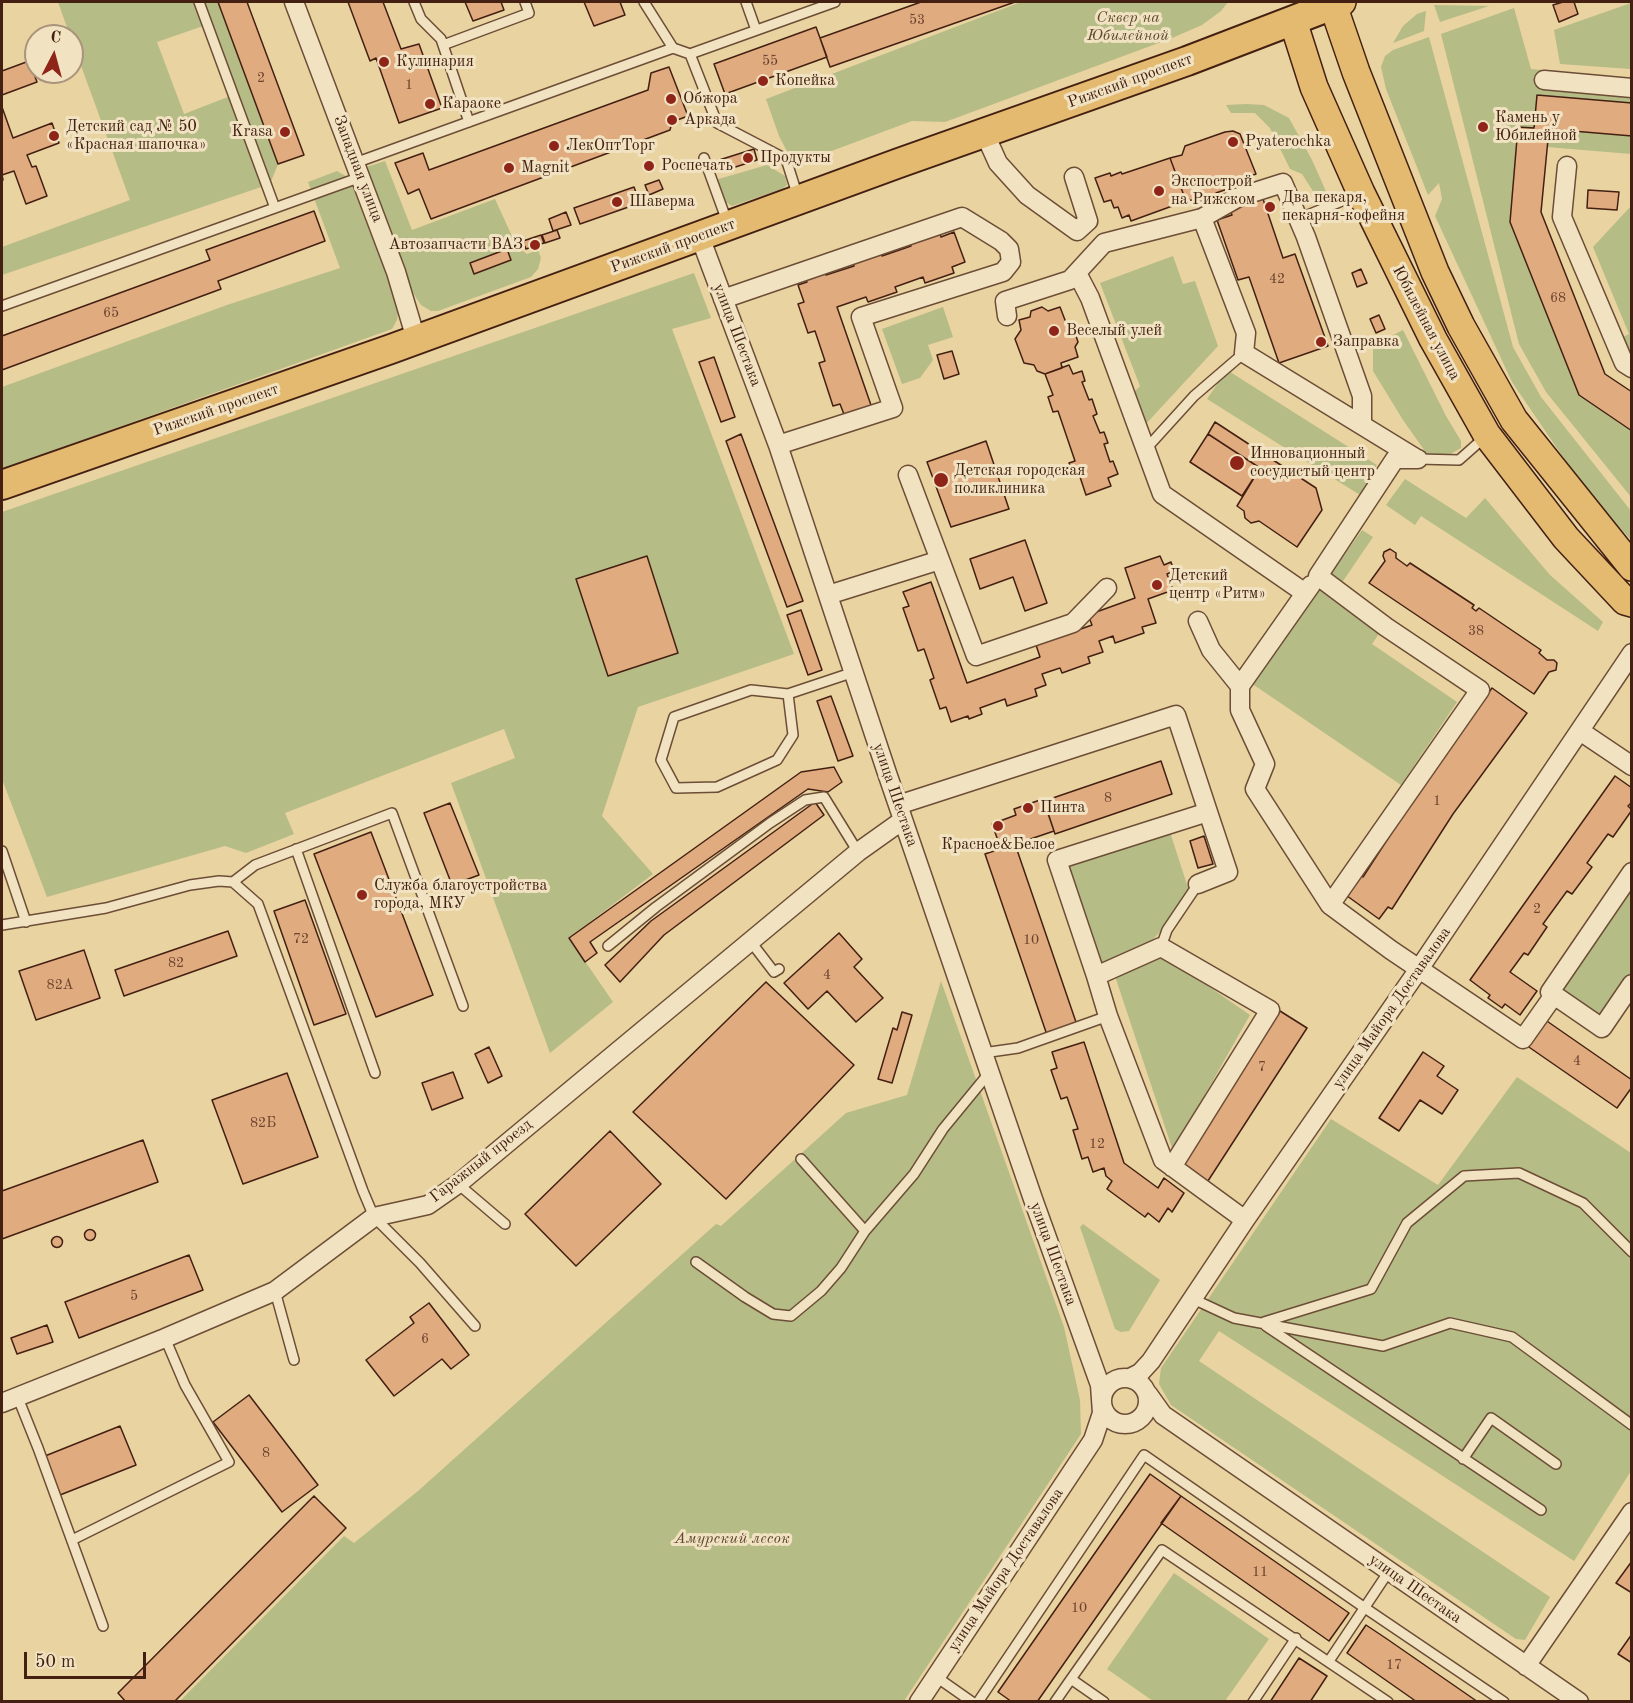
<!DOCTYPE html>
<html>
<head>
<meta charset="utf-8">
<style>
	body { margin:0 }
	#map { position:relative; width:1633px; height:1703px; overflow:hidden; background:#e9d3a1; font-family:"Old Standard TT",serif }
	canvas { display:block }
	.frame { position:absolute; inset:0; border:3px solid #432012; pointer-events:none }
	.north { position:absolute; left:24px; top:24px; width:60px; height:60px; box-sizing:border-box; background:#f1e2c2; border:2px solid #ab947c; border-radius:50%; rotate:6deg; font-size:16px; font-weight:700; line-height:24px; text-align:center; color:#432012 }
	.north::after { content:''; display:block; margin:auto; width:21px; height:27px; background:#8f2418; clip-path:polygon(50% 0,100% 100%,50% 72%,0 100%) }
	.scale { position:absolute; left:24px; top:1652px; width:122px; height:27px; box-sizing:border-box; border:3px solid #432012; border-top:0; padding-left:8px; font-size:18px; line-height:21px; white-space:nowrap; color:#432012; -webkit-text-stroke:4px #f1e2c2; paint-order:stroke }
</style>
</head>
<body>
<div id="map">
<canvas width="1633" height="1703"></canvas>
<div class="frame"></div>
<div class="north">С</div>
<div class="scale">50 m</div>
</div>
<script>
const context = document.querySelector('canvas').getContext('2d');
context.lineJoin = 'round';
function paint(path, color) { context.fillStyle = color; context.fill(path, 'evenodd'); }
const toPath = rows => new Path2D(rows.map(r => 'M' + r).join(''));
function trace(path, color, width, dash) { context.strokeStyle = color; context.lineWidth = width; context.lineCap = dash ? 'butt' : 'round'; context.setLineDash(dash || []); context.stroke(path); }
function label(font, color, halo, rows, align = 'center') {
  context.font = font + ' "Old Standard TT",serif'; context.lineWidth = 6; context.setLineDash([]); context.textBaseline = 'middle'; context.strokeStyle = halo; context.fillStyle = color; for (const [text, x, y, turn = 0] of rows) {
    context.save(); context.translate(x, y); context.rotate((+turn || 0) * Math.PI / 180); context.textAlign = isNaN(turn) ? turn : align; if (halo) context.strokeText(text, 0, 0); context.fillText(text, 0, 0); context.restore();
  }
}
paint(toPath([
	[58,2,218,2,278,164,270,184,2,275,2,247,130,200,72,41,72,36,70,36],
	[206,25,233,95,184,114,157,42],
	[1021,2,1228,2,1221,11,1202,25,1172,38,945,122,912,121,794,165,779,136,766,99],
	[1631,3,1631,69,1560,64,1554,30],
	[1434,5,1489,6,1440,22],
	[1514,8,1531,69,1631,78,1631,103,1537,95,1534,128,1518,127,1510,222,1579,395,1631,431,1631,497,1546,392,1519,344,1441,34],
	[1426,11,1424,31,1393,43,1403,26,1417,14],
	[1429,37,1513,347,1541,397,1631,511,1631,540,1586,491,1512,382,1435,216,1442,199,1439,183,1428,195,1386,89,1381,67,1385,56,1393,50],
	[1246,104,1264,105,1289,118,1312,160,1329,198,1320,202,1302,174,1290,169,1270,128,1255,113,1231,113,1226,105],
	[1549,129,1631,136,1631,154,1547,147],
	[385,161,412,230,495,199,517,247,527,254,538,250,541,258,538,269,531,277,438,311,431,311,421,305,413,293,357,170],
	[767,165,785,176,787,185,782,189,732,206,724,201,715,180],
	[337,171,349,178,399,306,397,320,392,329,2,469,2,387,227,305,340,268,308,182],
	[1631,206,1632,355,1627,357,1619,339,1629,334,1593,247],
	[1173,256,1183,284,1195,281,1218,346,1144,426,1130,396,1140,386,1100,283],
	[694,273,711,318,672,329,794,654,638,707,602,816,653,874,569,938,613,1002,550,1053,451,783,515,758,504,729,285,813,294,834,246,853,225,846,47,897,2,779,2,512],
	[943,307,953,337,928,345,933,360,920,378,902,384,882,329],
	[1403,330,1446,416,1461,441,1461,448,1447,456,1427,454,1403,420,1373,371,1373,345],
	[1227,370,1377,465,1360,495,1207,399],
	[1405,479,1466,518,1485,498,1550,575,1603,622,1598,631,1421,516,1415,525,1386,505],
	[1362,530,1373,537,1341,584,1330,575],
	[1320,585,1383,628,1372,644,1457,702,1401,785,1251,683],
	[1169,829,1190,894,1159,933,1146,946,1098,966,1062,863],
	[1631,879,1631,972,1600,1020,1556,990],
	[1153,955,1170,960,1250,1015,1173,1151,1113,970],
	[941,981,1064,1327,1080,1400,1081,1434,904,1701,179,1702,344,1536,354,1543,418,1491,716,1224,721,1226,846,1113,907,1095],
	[1517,1077,1631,1153,1631,1471,1574,1561,1219,1331,1199,1361,1550,1597,1525,1640,1516,1639,1171,1405,1159,1384,1161,1368,1331,1119,1438,1185],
	[1083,1224,1160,1280,1129,1331,1121,1332,1115,1329,1080,1227],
	[1174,1573,1269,1639,1225,1701,1153,1701,1107,1669]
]), '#b5bc86');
const building = toPath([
	[218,2,247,2,304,155,278,164,218,2],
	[348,2,383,2,401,49,419,44,442,108,399,123,376,58,370,61,348,2],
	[465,2,501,2,504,10,473,21,465,2],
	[584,2,620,2,625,15,594,26,584,2],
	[921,2,1015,2,830,67,820,38,921,2],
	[1563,2,1574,2,1578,14,1559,22,1553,5,1563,2],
	[816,27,827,57,725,94,714,64,816,27],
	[29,61,37,82,2,95,2,71,29,61],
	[669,67,688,116,672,122,670,130,431,219,419,189,408,194,395,163,423,153,429,170,648,90,651,73,669,67],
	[1537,95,1632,103,1632,136,1549,129,1541,212,1605,374,1632,392,1632,431,1579,395,1510,222,1518,127,1534,128,1537,95],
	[2,107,13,138,52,123,59,143,27,155,32,167,36,166,47,196,26,204,14,171,2,175,3,180,2,181,2,107],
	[1233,131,1240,134,1256,174,1242,179,1233,187,1216,193,1213,200,1205,203,1198,199,1186,201,1170,158,1182,155,1185,146,1225,132,1233,131],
	[754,149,757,160,720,172,716,161,754,149],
	[1170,158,1186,201,1131,221,1129,215,1122,218,1118,207,1114,208,1111,200,1104,202,1095,178,1110,173,1111,176,1121,172,1122,174,1170,158],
	[659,180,663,189,649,195,645,185,659,180],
	[634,187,640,203,580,224,574,208,634,187],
	[1588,190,1619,192,1617,210,1587,208,1588,190],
	[1262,196,1283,258,1295,254,1328,346,1279,363,1249,277,1238,280,1217,220,1232,215,1229,207,1262,196],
	[314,211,325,241,218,281,221,289,2,370,2,336,210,260,206,250,314,211],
	[566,212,571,225,553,231,549,219,566,212],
	[557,230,560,238,545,243,542,235,557,230],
	[939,230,941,237,954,232,965,262,952,267,954,273,925,283,923,277,895,287,897,292,868,302,866,297,837,307,872,408,845,417,840,404,833,406,819,363,825,361,815,331,808,333,798,304,804,302,798,285,807,282,804,275,824,269,826,275,854,266,852,260,880,251,882,256,911,246,909,240,939,230],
	[541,235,544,243,526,249,523,241,541,235],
	[507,249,511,260,474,274,470,263,507,249],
	[1361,269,1367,283,1357,287,1352,273,1361,269],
	[1042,307,1048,311,1060,307,1070,333,1075,333,1078,342,1075,347,1078,357,1061,363,1062,368,1045,374,1037,371,1034,365,1024,363,1015,339,1021,330,1019,320,1030,317,1031,311,1042,307],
	[1379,315,1385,329,1376,333,1370,319,1379,315],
	[952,351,959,374,944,379,937,355,952,351],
	[714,357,735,417,721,422,699,362,714,357],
	[1069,365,1073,374,1082,371,1085,381,1082,382,1089,400,1092,399,1097,414,1093,416,1100,433,1104,432,1108,443,1104,444,1110,462,1113,461,1118,474,1108,478,1111,486,1086,495,1079,474,1074,476,1069,463,1075,461,1058,411,1053,412,1048,397,1053,395,1045,374,1069,365],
	[1215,422,1316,488,1322,510,1297,547,1259,521,1251,523,1245,518,1244,511,1237,506,1260,468,1208,434,1215,422],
	[741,434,803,601,787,607,726,441,741,434],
	[1208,434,1260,468,1242,496,1190,462,1208,434],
	[986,441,1009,509,951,527,927,462,986,441],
	[1025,540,1047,603,1025,611,1013,577,980,589,970,559,1025,540],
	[1390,549,1396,553,1396,558,1407,566,1410,563,1474,605,1472,608,1476,611,1479,608,1541,650,1539,653,1547,660,1554,660,1557,663,1556,670,1549,672,1534,694,1369,583,1385,561,1383,556,1384,552,1390,549],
	[647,556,678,653,608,676,576,579,647,556],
	[1160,556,1164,565,1171,562,1174,571,1167,574,1173,590,1148,599,1156,623,1142,627,1144,633,1115,643,1113,636,1099,641,1103,652,1088,657,1090,663,1062,673,1060,668,1042,674,1046,685,1035,689,1037,696,1007,706,1005,699,980,708,982,714,969,719,968,716,951,722,946,707,940,709,930,680,934,678,924,649,918,651,903,608,909,606,903,592,931,582,967,683,1040,657,1036,645,1092,625,1088,615,1135,598,1125,568,1160,556],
	[801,610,822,670,808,675,787,615,801,610],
	[1492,688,1527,713,1453,814,1392,909,1388,907,1379,919,1343,893,1357,872,1363,877,1420,789,1492,688],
	[831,696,853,756,838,761,817,701,831,696],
	[1161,761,1172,794,1055,834,1044,801,1161,761],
	[834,767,842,782,828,792,808,789,590,942,597,953,585,962,569,938,801,772,834,767],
	[1615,776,1632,788,1632,802,1628,806,1632,810,1613,837,1608,834,1587,863,1592,867,1572,894,1567,891,1543,924,1547,927,1528,955,1524,953,1510,972,1537,991,1520,1015,1505,1004,1502,1008,1488,998,1490,995,1470,980,1615,776],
	[1043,799,1054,831,1001,849,992,824,1016,815,1014,809,1043,799],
	[815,802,824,815,664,935,620,982,605,965,651,921,815,802],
	[450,803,479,875,452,885,424,813,450,803],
	[371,832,433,995,376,1017,314,854,371,832],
	[1204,836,1213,864,1198,868,1190,841,1204,836],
	[1015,844,1077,1025,1047,1035,985,854,1015,844],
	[305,900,346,1014,314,1025,274,911,305,900],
	[228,931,237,956,124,996,115,970,228,931],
	[839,933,862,959,854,967,883,998,856,1022,827,991,808,1009,784,983,839,933],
	[84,950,100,998,36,1020,19,971,84,950],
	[766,982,854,1065,726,1199,633,1112,766,982],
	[1280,1011,1307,1028,1206,1184,1180,1167,1280,1011],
	[902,1012,912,1015,892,1083,878,1079,893,1028,897,1030,902,1012],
	[1541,1017,1632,1080,1632,1087,1617,1108,1523,1043,1541,1017],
	[1084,1042,1124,1163,1158,1188,1164,1178,1184,1193,1172,1212,1168,1208,1159,1222,1148,1213,1145,1217,1107,1189,1112,1181,1106,1176,1104,1168,1093,1172,1088,1157,1082,1159,1073,1130,1078,1129,1067,1097,1061,1099,1051,1070,1057,1068,1052,1052,1084,1042],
	[489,1047,502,1076,488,1083,475,1054,489,1047],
	[1423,1052,1444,1066,1437,1076,1458,1090,1442,1114,1420,1100,1399,1131,1379,1118,1423,1052],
	[453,1072,463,1098,432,1110,422,1083,453,1072],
	[287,1073,318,1157,243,1184,212,1100,287,1073],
	[610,1131,661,1184,576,1266,525,1214,610,1131],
	[143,1140,158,1182,2,1239,2,1191,143,1140],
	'84.5 1235a5.5 5.5 0 1 1 11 0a5.5 5.5 0 1 1-11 0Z',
	'51.5 1242a5.5 5.5 0 1 1 11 0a5.5 5.5 0 1 1-11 0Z',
	[189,1255,203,1290,79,1338,65,1302,189,1255],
	[429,1303,469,1355,451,1369,442,1359,394,1396,366,1360,414,1323,410,1317,429,1303],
	[47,1325,53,1342,17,1354,11,1338,47,1325],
	[249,1395,318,1485,282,1512,213,1422,249,1395],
	[120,1426,136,1465,60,1495,45,1456,120,1426],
	[1150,1474,1181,1496,1037,1702,1012,1702,998,1692,1150,1474],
	[314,1496,346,1528,174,1702,126,1702,118,1693,314,1496],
	[1181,1496,1349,1613,1329,1641,1161,1523,1181,1496],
	[1632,1561,1632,1593,1616,1583,1632,1561],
	[1366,1625,1387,1639,1478,1702,1417,1702,1347,1653,1366,1625],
	[1632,1634,1632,1663,1618,1654,1632,1634],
	[1299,1658,1327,1676,1310,1702,1270,1702,1299,1658]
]);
paint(building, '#e1ab80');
trace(building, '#432012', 1.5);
const service = toPath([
	[199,2,275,208],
	[414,2,421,19,441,39,469,122],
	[644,2,673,48],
	[746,2,756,30],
	[443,45,529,13,525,2],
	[690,54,835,2],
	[704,158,728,224],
	[355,163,673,48,690,54,717,123,786,159,798,197],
	[1298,219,1359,194],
	[2,306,361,177],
	[1145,450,1194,396,1244,353],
	[1418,459,1459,460,1485,437],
	[788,694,793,735,777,760,717,787,676,788,661,760,674,717,751,690,788,694,854,672],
	[296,849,375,1073],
	[2,851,26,922],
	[233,882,255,865,392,813,463,1006],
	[2,925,106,908,190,885,219,881,233,882,258,904,363,1191,374,1217,420,1263,475,1326],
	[751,942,774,972,779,969],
	[608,946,656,907,770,823,805,800,824,797,858,852],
	[1161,947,1167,930,1198,884],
	[983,1053,1018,1048,1108,1016],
	[801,1159,865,1231,914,1174,943,1129,989,1073],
	[458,1184,505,1224],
	[696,1262,745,1297,773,1314,791,1316,821,1291,841,1268,865,1231],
	[275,1291,294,1360],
	[1191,1298,1234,1318,1383,1346,1450,1323,1512,1337,1632,1425],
	[1264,1322,1371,1289,1407,1223,1464,1176,1519,1173,1583,1203,1632,1252],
	[1266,1326,1541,1510],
	[18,1398,38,1448,103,1626],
	[1463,1459,1491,1418,1556,1464],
	[72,1540,229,1462,185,1385,165,1338],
	[1329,1661,1389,1571],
	[935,1676,972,1702],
	[978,1702,1144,1455,1365,1608,1504,1702],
	[1055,1702,1071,1679],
	[1104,1702,1071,1679,1162,1550,1388,1702],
	[1253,1702,1296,1638]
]);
const minor = toPath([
	[294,2,396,272,416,339],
	[1544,80,1632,88],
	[984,132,998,163,1027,195,1077,231,1088,221,1074,177],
	[1567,166,1562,217,1624,363,1632,368],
	[1202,218,1246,333,1244,353,1417,459],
	[700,237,778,445,887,773,1033,1199,1100,1385,1102,1413,1093,1440,919,1702],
	[1077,273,1090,298,1162,494,1305,593],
	[723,299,962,217,1001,241,1009,249,1011,262,1003,272,861,317,893,408,778,445],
	[1007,316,1005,301,1070,280,1104,243,1202,218,1239,197,1283,183,1306,237,1362,396,1362,425],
	[1418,459,1395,459,1318,576,1386,627,1480,690,1330,905,1391,950,1523,1039,1554,995,1550,992,1632,872],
	[908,475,940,560],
	[828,595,940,560,976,656,1073,623,1107,588],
	[1198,621,1211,650,1240,686,1240,710,1265,764,1255,789,1330,905],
	[1240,686,1311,585],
	[1580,731,1632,766],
	[898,805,1176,715,1208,812,1057,860,1096,976,1108,1016,1163,1160,1245,1220],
	[1198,884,1228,872,1208,812],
	[1096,976,1161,947,1270,1010,1172,1167],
	[1554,995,1602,1028,1632,984],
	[1130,1378,1140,1373,1151,1361,1245,1220,1419,969,1632,653],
	'1102 1401a23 23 0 1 1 46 0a23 23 0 1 1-46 0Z',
	[1148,1394,1163,1415,1579,1702],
	[2,1403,165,1338,275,1291,374,1217,428,1205,458,1184,858,852,903,820],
	[1526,1666,1632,1512]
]);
const primary = toPath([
	[1342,2,1333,5,1356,72,1435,272,1461,326,1514,420,1632,567],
	[1293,21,1314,87,1361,193,1433,339,1487,435,1566,538,1625,601,1632,603]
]);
const trunk = toPath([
	[2,485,391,349,899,163,1187,61,1333,5,1332,2]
]);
trace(service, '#6c4d36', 12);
trace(minor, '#6c4d36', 21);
trace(primary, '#432012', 30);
trace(trunk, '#432012', 32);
trace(service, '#f1e2c2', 9);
trace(minor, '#f1e2c2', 18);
trace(primary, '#e4ba70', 27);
trace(trunk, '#e4ba70', 28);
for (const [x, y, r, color] of [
	[384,62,6,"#8f2418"],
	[763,81,6,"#8f2418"],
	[671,99,6,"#8f2418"],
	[430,104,6,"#8f2418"],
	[672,120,6,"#8f2418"],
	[1483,127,6,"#8f2418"],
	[285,132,6,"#8f2418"],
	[54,136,6,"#8f2418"],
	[1233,142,6,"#8f2418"],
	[554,146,6,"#8f2418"],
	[748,158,6,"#8f2418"],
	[649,166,6,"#8f2418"],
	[509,168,6,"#8f2418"],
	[1159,191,6,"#8f2418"],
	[617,202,6,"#8f2418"],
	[1270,207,6,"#8f2418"],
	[535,245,6,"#8f2418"],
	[1054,331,6,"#8f2418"],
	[1321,342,6,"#8f2418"],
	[1237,463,8,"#8f2418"],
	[941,480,8,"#8f2418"],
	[1157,585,6,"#8f2418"],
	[1028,808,6,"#8f2418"],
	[998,826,6,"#8f2418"],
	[362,895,6,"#8f2418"]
]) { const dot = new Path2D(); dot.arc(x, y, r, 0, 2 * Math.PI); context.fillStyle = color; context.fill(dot); trace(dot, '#f1e2c2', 2); }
label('14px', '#6a432e', null, [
	["53",917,20],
	["55",770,61],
	["2",261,78],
	["1",409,85],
	["42",1277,279],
	["68",1558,298],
	["65",111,313],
	["38",1476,631],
	["8",1108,798],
	["1",1437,801],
	["2",1537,909],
	["72",301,939],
	["10",1031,940],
	["82",176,963],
	["4",827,975],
	["82А",60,985],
	["4",1577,1061],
	["7",1262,1067],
	["82Б",263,1123],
	["12",1097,1144],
	["5",134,1296],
	["6",425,1339],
	["8",266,1453],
	["11",1260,1572],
	["10",1079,1608],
	["17",1394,1665]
]);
label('italic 16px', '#60472f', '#f1e2c2', [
	["Сквер на",1128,18],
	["Юбилейной",1128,36],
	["Амурский лесок",732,1539]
]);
label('16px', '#432012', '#f1e2c2', [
	["Кулинария",396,62],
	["Копейка",775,81],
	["Обжора",683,99],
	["Караоке",442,104],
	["Камень у",1495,118],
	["Юбилейной",1495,136],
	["Аркада",684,120],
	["Детский сад № 50",66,127],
	["«Красная шапочка»",66,145],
	["Krasa",273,132,"right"],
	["Pyaterochka",1245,142],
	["ЛекОптТорг",566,146],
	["Продукты",760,158],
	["Роспечать",661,166],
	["Magnit",521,168],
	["Экспострой",1171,182],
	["на Рижском",1171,200],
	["Два пекаря,",1282,198],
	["пекарня-кофейня",1282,216],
	["Шаверма",629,202],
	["Автозапчасти ВАЗ",523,245,"right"],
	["Веселый улей",1066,331],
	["Заправка",1333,342],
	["Инновационный",1250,454],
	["сосудистый центр",1250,472],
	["Детская городская",954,471],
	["поликлиника",954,489],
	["Детский",1169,576],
	["центр «Ритм»",1169,594],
	["Пинта",1040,808],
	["Красное&Белое",998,845,"center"],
	["Служба благоустройства",374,886],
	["города, МКУ",374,904]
], 'left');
label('16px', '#432012', '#f1e2c2', [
	["Рижский проспект",1130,81,-20],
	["Западная улица",358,169,69],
	["Рижский проспект",673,246,-20],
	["Юбилейная улица",1426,323,62],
	["улица Шестака",737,335,69],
	["Рижский проспект",216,410,-19],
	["улица Шестака",895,795,71],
	["улица Майора Доставалова",1392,1008,-55],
	["Гаражный проезд",481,1161,-38],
	["улица Шестака",1053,1254,70],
	["улица Майора Доставалова",1006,1570,-56],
	["улица Шестака",1415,1589,35]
]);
</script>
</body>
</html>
